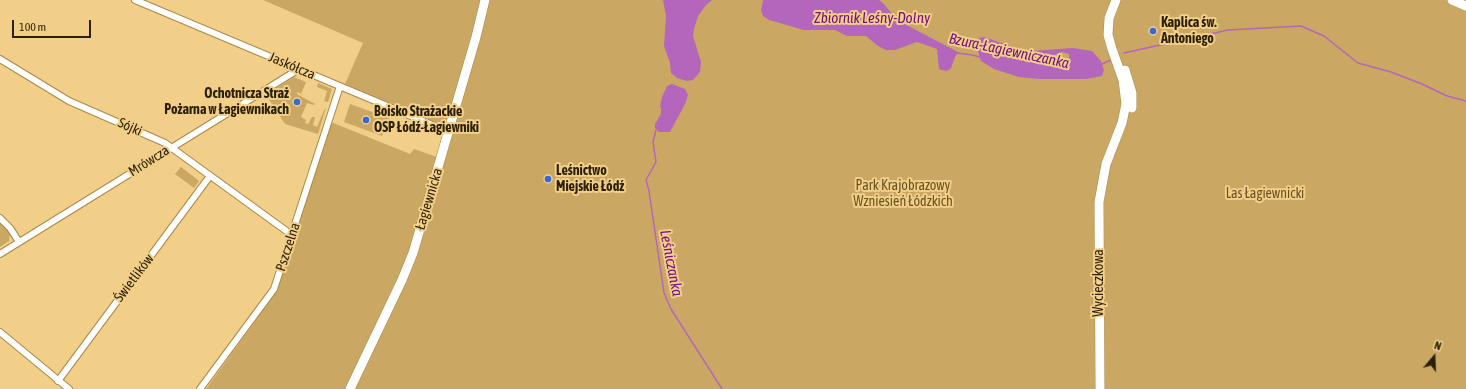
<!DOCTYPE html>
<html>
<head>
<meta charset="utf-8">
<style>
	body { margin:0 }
	#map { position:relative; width:1466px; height:389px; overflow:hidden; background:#f2cf89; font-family:"Asap Condensed",sans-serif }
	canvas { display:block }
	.north { position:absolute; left:1414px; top:337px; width:40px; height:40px; -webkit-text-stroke:3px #f2cf89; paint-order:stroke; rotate:19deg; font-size:11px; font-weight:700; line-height:16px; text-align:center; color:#2c1f02 }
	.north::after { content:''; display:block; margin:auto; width:14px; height:18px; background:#2c1f02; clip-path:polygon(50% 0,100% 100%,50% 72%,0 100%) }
	.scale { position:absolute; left:12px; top:20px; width:79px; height:18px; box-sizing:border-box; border:2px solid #2c1f02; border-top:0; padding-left:5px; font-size:12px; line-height:14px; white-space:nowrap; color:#2c1f02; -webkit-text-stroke:3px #f2cf89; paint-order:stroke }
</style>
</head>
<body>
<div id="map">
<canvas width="1466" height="389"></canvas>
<div class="north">N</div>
<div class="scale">100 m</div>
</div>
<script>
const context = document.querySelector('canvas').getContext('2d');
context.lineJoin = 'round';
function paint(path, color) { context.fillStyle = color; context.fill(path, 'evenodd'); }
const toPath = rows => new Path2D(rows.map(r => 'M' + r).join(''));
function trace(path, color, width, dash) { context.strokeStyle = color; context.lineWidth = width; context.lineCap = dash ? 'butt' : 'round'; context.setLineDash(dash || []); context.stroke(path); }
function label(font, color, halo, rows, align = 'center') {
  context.font = font + ' "Asap Condensed",sans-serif'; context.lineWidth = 4; context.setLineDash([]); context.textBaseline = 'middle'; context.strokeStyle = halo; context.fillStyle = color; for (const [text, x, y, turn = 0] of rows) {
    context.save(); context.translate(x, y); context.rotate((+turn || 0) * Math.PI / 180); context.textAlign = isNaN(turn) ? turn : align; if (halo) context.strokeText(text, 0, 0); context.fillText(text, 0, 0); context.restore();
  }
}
paint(toPath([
	[263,0,1466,0,1466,389,206,389,277,291,331,122,410,154,414,149,437,157,451,109,450,109,449,112,446,112,445,117,448,118,442,125,345,84,363,43],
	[294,77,306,82,301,94,311,98,297,92,297,94,315,104,314,105,307,103,301,117,306,120,305,123,308,124,312,117,315,117,313,125,317,127,324,110,326,108,318,134,285,124,266,95],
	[318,83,332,89,328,102,324,101,327,91,317,87],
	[350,104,389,118,382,136,344,122],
	[181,167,199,181,194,188,175,174],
	[0,221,10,233,9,241,0,247]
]), '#caa863');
paint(toPath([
	[663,0,712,0,706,5,698,16,694,29,693,36,701,62,700,72,693,80,687,81,677,78,671,73,670,63,664,46,666,16],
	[763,0,879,0,883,3,897,20,958,52,955,57,951,68,947,71,941,70,939,69,937,49,917,42,895,50,886,50,878,46,866,36,847,36,835,30,804,30,769,20,763,16,761,10],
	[984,37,1016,48,1030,51,1073,48,1092,51,1101,61,1104,70,1102,76,1086,79,1039,79,1019,77,994,69,981,61,976,46,977,41,979,38],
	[1062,52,1069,54,1069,59,1066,64,1056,63,1052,59,1052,56],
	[672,84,685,89,688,95,685,104,670,132,659,132,655,128,655,124,661,114,661,109,660,106,662,97,667,86]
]), '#b466bd');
trace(toPath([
	[957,53,972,55,980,57],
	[1124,53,1228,30,1301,26,1324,36,1358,63,1391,72,1422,84,1447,96,1466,101],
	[1102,64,1111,60],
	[656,130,653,142,656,162,646,180,649,191,664,293,671,309,722,389]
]), '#b466bd', 1.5);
const street = toPath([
	[135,0,449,132],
	[0,59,69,101,165,143,292,235],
	[0,218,10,228,19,242],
	[0,254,299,69],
	[0,332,69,389],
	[58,381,210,176],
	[200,389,274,289,340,86]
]);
const secondary = toPath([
	[1452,0,1466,6],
	[1125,70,1132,93,1132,108],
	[350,389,402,280,413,253,476,37,485,0],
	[1100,389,1099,202,1106,164,1122,123,1126,104,1123,80,1112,49,1108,35,1109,18,1116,0]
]);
trace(street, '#a98844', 8);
trace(secondary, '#a98844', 10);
trace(street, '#fff', 6);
trace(secondary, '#fff', 9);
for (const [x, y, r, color] of [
	[1153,31,4,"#3768d8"],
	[297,102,4,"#3768d8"],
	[366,120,4,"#3768d8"],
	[548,179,4,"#3768d8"]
]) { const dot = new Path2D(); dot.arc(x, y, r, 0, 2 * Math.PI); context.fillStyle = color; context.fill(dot); trace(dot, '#f2cf89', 1.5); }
label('bold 14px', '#2c1f02', '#f2cf89', [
	["Kaplica św.",1161,23],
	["Antoniego",1161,39],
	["Ochotnicza Straż",289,94,"right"],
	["Pożarna w Łagiewnikach",289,110,"right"],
	["Boisko Strażackie",374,112],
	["OSP Łódź-Łagiewniki",374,128],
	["Leśnictwo",556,171],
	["Miejskie Łódź",556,187]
], 'left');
label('14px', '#2c1f02', '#f2cf89', [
	["Jaskółcza",292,66,23],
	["Sójki",130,127,24],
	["Mrówcza",149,161,-32],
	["Łagiewnicka",429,199,-73],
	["Pszczelna",288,247,-72],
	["Świetlików",134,278,-53],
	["Wycieczkowa",1099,283,-90]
]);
label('14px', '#695221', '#f2cf89', [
	["Park Krajobrazowy",903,186],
	["Wzniesień Łódzkich",903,202],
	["Las Łagiewnicki",1265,194]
]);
label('italic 15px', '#761081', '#f2cf89', [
	["Zbiornik Leśny-Dolny",872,18],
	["Bzura-Łagiewniczanka",1009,51,12],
	["Leśniczanka",671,263,79]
]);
</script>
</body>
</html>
